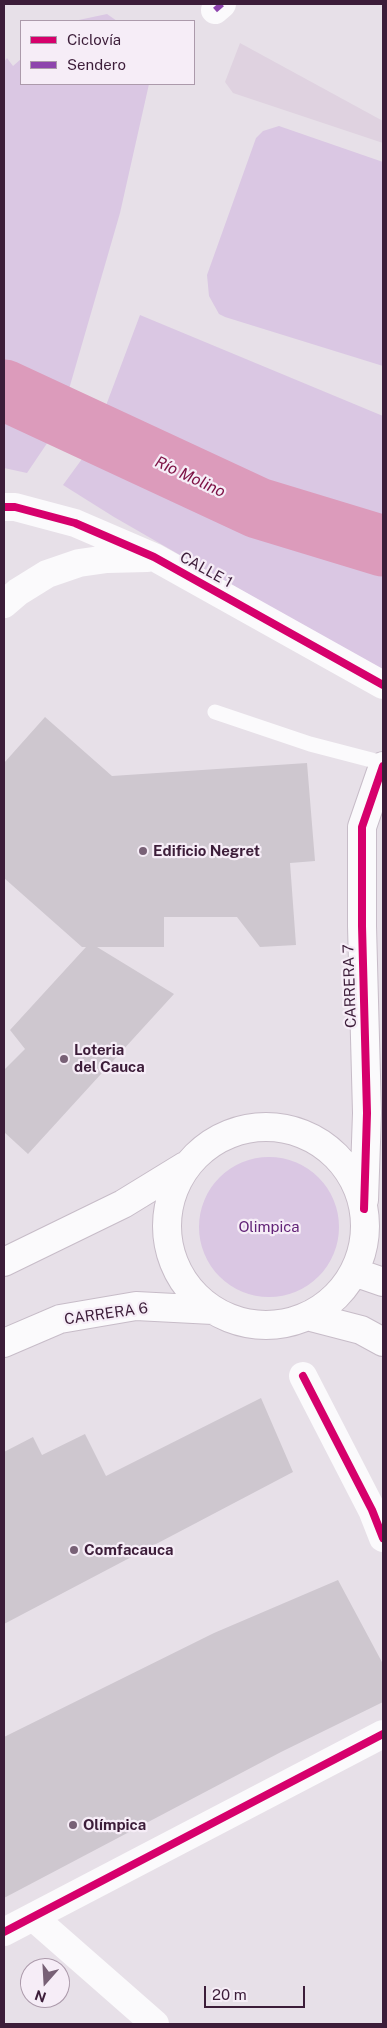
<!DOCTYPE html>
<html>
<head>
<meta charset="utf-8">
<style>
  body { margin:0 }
  #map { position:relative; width:387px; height:2028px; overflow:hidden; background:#e7e0e8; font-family:"Public Sans",sans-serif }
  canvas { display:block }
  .frame { position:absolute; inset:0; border:5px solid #3c1d39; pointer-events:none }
  .legend { position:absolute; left:20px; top:20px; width:175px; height:65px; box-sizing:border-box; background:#f6edf7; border:1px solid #ac9aab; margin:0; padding:6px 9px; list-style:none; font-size:15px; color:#3c1d39 }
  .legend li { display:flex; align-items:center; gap:10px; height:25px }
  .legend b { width:25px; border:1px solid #ac9aab }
  .north { position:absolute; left:20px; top:1958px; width:50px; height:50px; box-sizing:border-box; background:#f6edf7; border:1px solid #ac9aab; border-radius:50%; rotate:199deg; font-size:14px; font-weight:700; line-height:20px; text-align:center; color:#3c1d39 }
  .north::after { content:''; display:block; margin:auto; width:18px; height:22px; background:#786176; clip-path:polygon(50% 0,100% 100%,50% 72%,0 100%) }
  .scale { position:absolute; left:204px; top:1986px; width:101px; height:22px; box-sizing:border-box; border:2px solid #3c1d39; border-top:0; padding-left:6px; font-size:15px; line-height:18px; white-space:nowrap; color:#3c1d39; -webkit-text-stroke:4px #f6edf7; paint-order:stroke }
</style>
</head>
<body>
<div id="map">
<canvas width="387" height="2028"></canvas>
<div class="frame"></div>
<ul class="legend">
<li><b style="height:6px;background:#d6006c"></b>Ciclovía</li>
<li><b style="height:6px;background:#8e44ad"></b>Sendero</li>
</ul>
<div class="north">N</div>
<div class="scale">20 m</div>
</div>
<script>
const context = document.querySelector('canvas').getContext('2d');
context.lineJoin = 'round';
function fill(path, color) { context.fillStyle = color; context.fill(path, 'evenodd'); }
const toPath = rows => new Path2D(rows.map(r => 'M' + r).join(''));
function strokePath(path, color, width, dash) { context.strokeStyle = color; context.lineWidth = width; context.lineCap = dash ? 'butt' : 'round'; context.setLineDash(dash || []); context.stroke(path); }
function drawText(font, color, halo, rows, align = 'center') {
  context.font = font + ' "Public Sans",sans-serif'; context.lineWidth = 4.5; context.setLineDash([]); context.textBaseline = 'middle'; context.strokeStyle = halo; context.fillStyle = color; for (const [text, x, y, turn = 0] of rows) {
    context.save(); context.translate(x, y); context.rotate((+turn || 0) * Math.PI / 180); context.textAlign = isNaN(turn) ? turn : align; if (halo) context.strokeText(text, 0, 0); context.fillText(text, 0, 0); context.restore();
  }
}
const built = toPath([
  [240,43,383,121,383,143,233,93,225,82]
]);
const green = toPath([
  [107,14,117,21,74,21],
  [7,58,13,66,21,59,21,84,149,84,120,213,58,427,27,473,4,468,4,62],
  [279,126,383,162,383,366,225,317,219,314,209,296,207,275,256,138,263,131],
  [140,315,383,416,383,672,114,517,63,485,90,448],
  '199 1227a70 70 0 1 1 140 0a70 70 0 1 1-140 0Z'
]);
const river = toPath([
  [4,390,258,508,383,546]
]);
const building = toPath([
  [45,717,112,776,307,763,315,861,290,863,296,945,260,947,237,917,164,917,164,947,97,947,174,994,28,1154,4,1132,4,1070,25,1049,10,1030,86,947,82,947,4,878,4,763],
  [261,1398,293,1472,4,1624,4,1452,33,1437,42,1455,85,1434,106,1476],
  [338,1580,383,1664,383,1702,281,1752,4,1898,4,1737,214,1633]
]);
const lane = toPath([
  [215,712,310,744,383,763]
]);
const street = toPath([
  [215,10,222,4],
  [4,507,15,507,75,523,154,557,383,685],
  [4,604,18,592,47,574,79,563,107,559,147,558],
  [303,1376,372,1510,383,1538],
  [33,1917,155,2024],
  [4,1932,383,1734]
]);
const secondary = toPath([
  '167 1226a99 99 0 1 1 198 0a99 99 0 1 1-198 0Z',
  [364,1200,367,1113,362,926,362,827,383,766],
  [4,1262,123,1204,185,1166],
  [354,1272,383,1282],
  [307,1316,361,1330,383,1342],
  [4,1343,60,1319,136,1306,213,1310]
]);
const quiet = toPath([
  [215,10,222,4]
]);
const cycleway = toPath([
  [4,507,15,507,75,523,154,557,383,685],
  [364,1209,367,1113,362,926,362,827,383,766],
  [303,1376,372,1510,383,1538],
  [4,1932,383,1734]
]);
const markers = [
  [143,851,5,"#786176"],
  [64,1059,5,"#786176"],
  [74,1550,5,"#786176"],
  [73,1825,5,"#786176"]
];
const streetNames = [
  ["CALLE 1",206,570,29],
  ["CARRERA 7",350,986,-92],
  ["CARRERA 6",106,1314,-8]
];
const poiNames = [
  ["Edificio Negret",153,851],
  ["Loteria",74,1050],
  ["del Cauca",74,1067],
  ["Comfacauca",84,1550],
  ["Olímpica",83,1825]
];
const parkNames = [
  ["Olimpica",269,1227]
];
const waterNames = [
  ["Río Molino",190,477,25]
];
fill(built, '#dfd2e0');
fill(green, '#dac7e3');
strokePath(river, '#dc9bbb', 61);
fill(building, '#cec7cf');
strokePath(secondary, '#c7bcc8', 30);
strokePath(lane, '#fbfafc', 15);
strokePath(street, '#fbfafc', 28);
strokePath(secondary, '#fbfafc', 28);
strokePath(quiet, '#8e44ad', 6, [12, 6]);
strokePath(cycleway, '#d6006c', 8);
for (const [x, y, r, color] of markers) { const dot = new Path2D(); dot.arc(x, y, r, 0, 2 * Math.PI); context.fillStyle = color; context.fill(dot); strokePath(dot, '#f6edf7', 2); }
drawText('15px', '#3c1d39', '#f6edf7', streetNames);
drawText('bold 15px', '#3c1d39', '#f6edf7', poiNames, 'left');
drawText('15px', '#622377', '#f6edf7', parkNames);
drawText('italic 16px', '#7d1144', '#f6edf7', waterNames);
</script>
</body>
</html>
